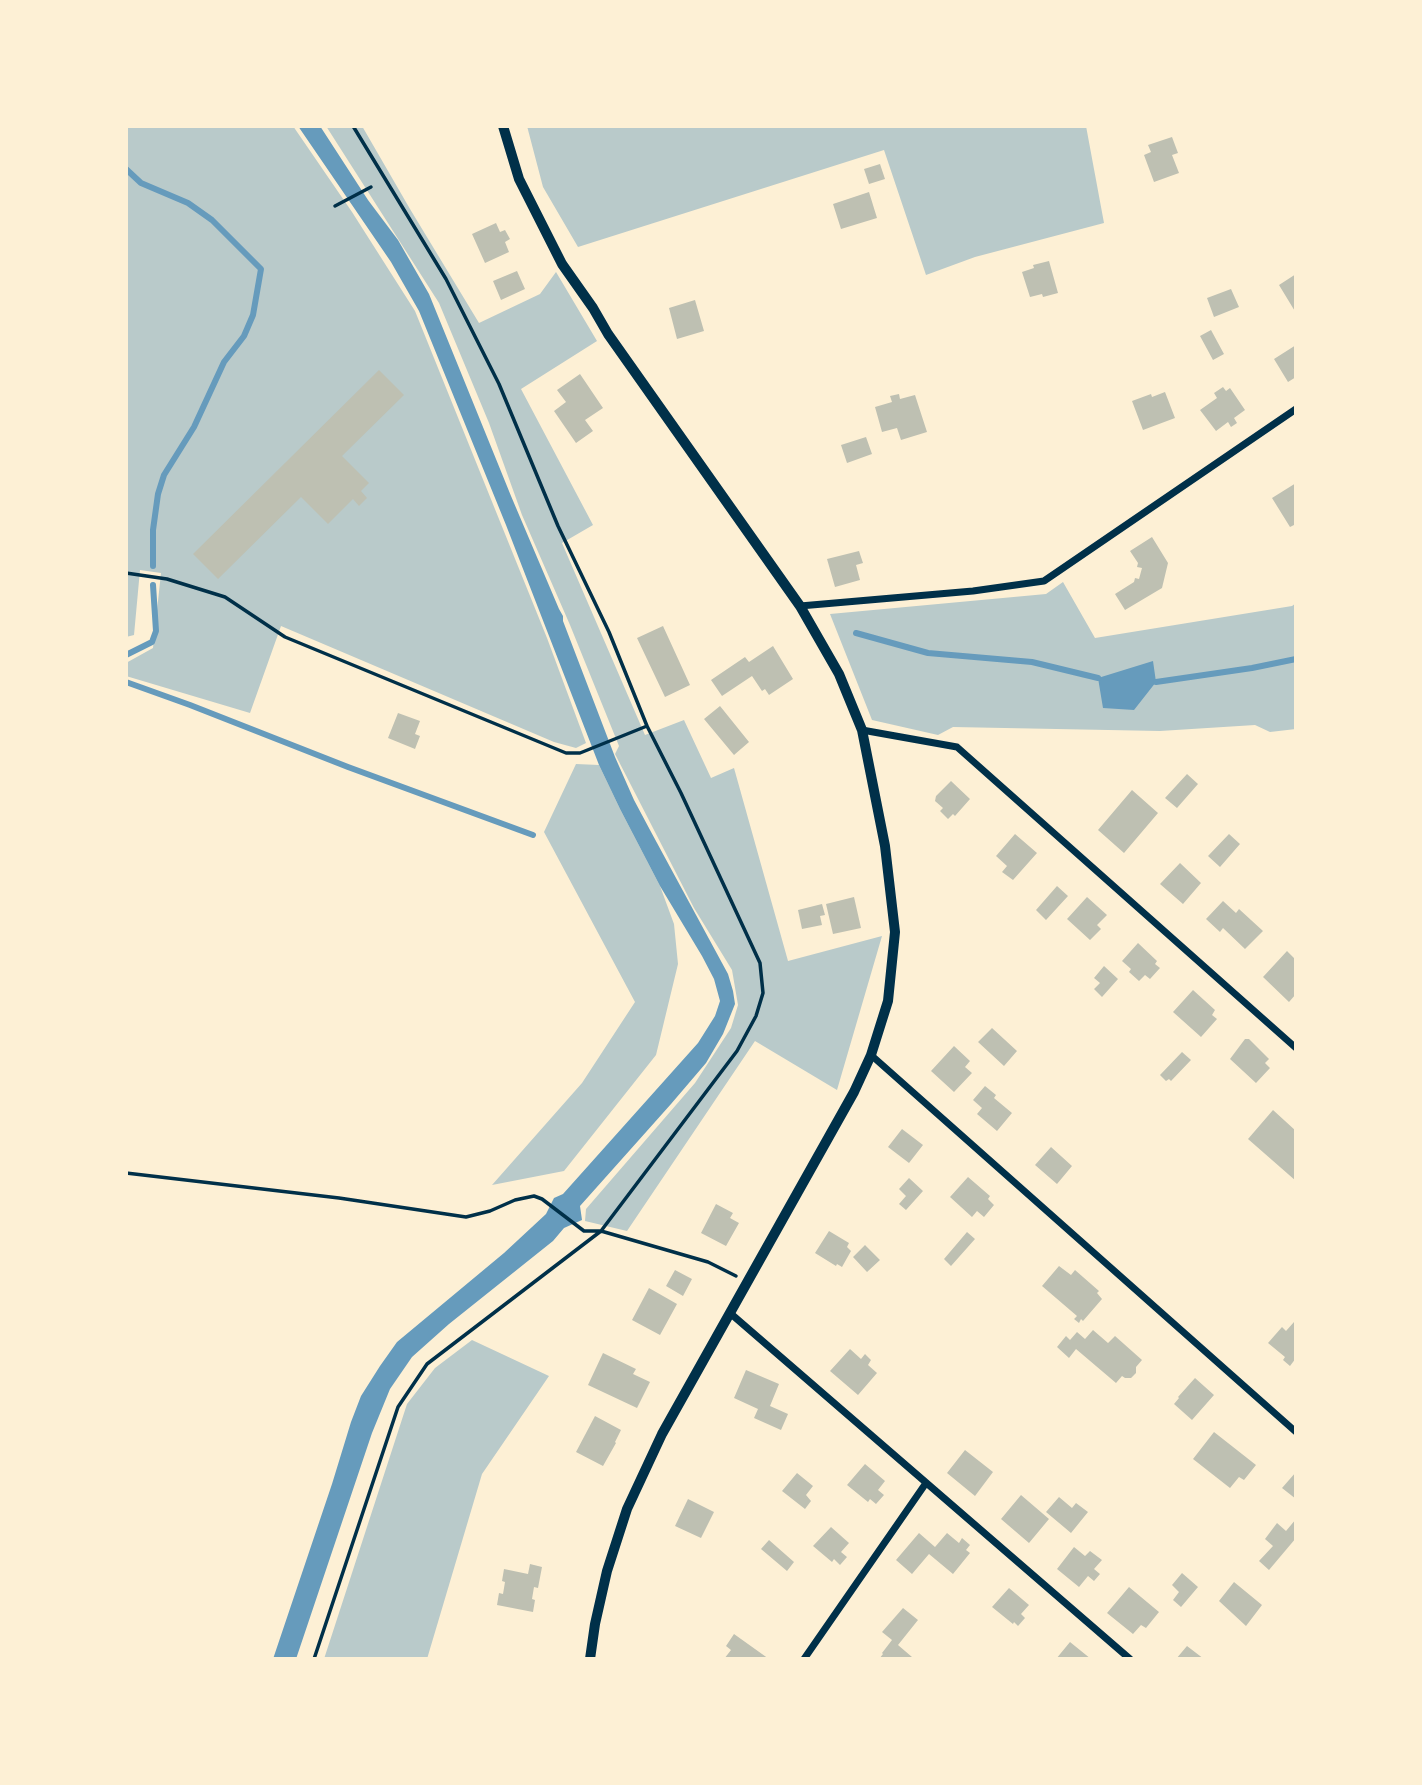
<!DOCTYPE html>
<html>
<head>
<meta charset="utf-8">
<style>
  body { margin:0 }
  #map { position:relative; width:1422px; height:1785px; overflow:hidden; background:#fdf0d5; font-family:Rubik,sans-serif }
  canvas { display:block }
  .frame { position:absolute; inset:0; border:128px solid #fdf0d5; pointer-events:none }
</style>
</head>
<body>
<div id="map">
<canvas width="1422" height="1785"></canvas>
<div class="frame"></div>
</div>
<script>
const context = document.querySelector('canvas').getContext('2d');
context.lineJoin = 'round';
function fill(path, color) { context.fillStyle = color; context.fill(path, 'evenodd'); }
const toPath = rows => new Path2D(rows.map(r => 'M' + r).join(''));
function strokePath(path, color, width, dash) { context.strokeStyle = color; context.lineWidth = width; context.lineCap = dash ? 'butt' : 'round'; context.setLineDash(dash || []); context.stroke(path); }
const green = toPath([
  [126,126,293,126,352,212,415,311,547,638,586,743,576,748,554,742,281,626,250,713,126,676,126,663,153,648,161,573,140,570,134,635,126,637],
  [326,126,362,126,410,209,479,323,540,294,556,272,597,341,521,389,593,525,562,543,645,735,684,720,711,778,734,768,788,961,882,936,837,1090,755,1041,627,1231,585,1221,586,1209,695,1083,731,1028,738,1005,732,970,694,908,615,754,619,746,570,625,522,515,489,423,439,303],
  [527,126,1086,126,1104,223,975,257,926,275,884,150,578,247,543,187],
  [1063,582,1095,638,1292,606,1296,603,1296,729,1270,732,1255,725,1160,731,953,727,938,735,872,720,830,614,1046,594],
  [576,764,599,765,620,809,660,886,674,924,678,964,656,1055,564,1171,492,1185,582,1083,635,1002,544,832],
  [472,1340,549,1376,482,1474,427,1659,324,1659,407,1404,435,1368]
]);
const water = toPath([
  [298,126,320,126,368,200,398,240,429,294,511,496,559,609,563,616,563,621,615,757,634,800,650,830,728,974,733,991,735,1004,723,1034,706,1063,671,1104,580,1206,582,1220,564,1228,553,1241,449,1324,412,1357,390,1389,372,1433,296,1659,273,1659,332,1484,351,1422,361,1396,380,1366,397,1342,504,1253,546,1214,554,1198,563,1194,698,1043,715,1016,720,1001,714,979,702,956,660,886,620,809,599,765,506,525,419,311,391,262],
  [1153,661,1156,682,1134,710,1103,708,1098,678]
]);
const stream = toPath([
  [126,169,141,183,188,203,212,220,261,269,253,315,244,336,224,362,194,427,164,475,158,494,153,530,153,566],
  [856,633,928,653,1032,662,1098,678],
  [126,655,152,642,156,631,153,585],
  [126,682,190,705,348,767,533,835],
  [1156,682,1252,668,1296,659]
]);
const building = toPath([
  [1172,137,1178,153,1172,155,1179,173,1154,182,1144,155,1151,152,1148,145],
  [880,164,885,179,869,184,864,169],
  [869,192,877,218,841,229,833,204],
  [496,223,500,232,505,230,510,239,505,242,509,252,485,263,472,234],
  [1049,261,1058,293,1043,297,1042,294,1030,297,1022,272,1034,268,1033,265],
  [517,271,525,289,501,300,493,281],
  [1296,274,1296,313,1279,285],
  [1231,289,1239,307,1214,317,1207,298],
  [695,300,704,331,677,339,669,308],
  [1211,330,1224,354,1213,360,1200,336],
  [1296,345,1296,377,1288,382,1274,359],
  [379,370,404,395,342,456,369,483,361,491,367,498,359,506,353,499,328,524,301,497,218,579,193,554],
  [580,374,603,408,585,420,593,431,576,443,554,411,566,402,557,390],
  [1223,387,1226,391,1230,388,1245,410,1234,418,1237,423,1231,427,1228,422,1216,431,1200,410,1217,398,1214,393],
  [1165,392,1175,418,1143,430,1132,401,1151,394,1152,397],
  [899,394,900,399,915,395,927,432,901,440,897,428,882,432,875,407,892,402,890,396],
  [866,437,872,454,847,463,841,445],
  [1296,483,1296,524,1290,527,1272,498],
  [1152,537,1168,563,1162,588,1125,610,1115,594,1134,582,1135,578,1139,579,1142,568,1137,567,1138,563,1130,551],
  [859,551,863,563,856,565,860,580,835,587,827,559],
  [663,626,690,685,665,697,637,638],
  [773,646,793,679,769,695,765,689,762,691,752,676,722,696,711,680,745,657,749,662],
  [720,706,749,742,734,755,704,719],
  [398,713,420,721,415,734,420,736,415,749,388,738],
  [1187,774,1198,784,1177,808,1165,798],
  [951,781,970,799,955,816,953,814,948,819,940,811,943,808,935,801,936,796],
  [1132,790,1158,813,1124,853,1098,830],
  [1015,834,1037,853,1013,880,1002,872,1007,866,996,856],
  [1229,834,1240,844,1220,867,1208,856],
  [1180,863,1201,883,1183,904,1160,884],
  [1057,886,1068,896,1046,920,1036,910],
  [854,897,861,928,833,934,826,904],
  [1087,897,1107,915,1097,925,1101,929,1090,940,1067,919],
  [1223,901,1236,913,1239,909,1263,931,1245,949,1223,928,1220,932,1206,919],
  [822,904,825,915,820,916,822,925,802,929,798,910],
  [1138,943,1157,961,1155,964,1160,968,1150,979,1145,975,1139,981,1129,972,1131,969,1122,961],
  [1287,951,1296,960,1296,994,1289,1002,1263,977],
  [1104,966,1118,979,1102,997,1094,989,1100,983,1094,978],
  [1193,990,1215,1010,1212,1015,1217,1019,1201,1037,1173,1012],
  [992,1028,1017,1051,1004,1066,978,1042],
  [1245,1039,1249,1039,1269,1059,1265,1063,1270,1068,1256,1083,1230,1059],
  [954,1046,970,1061,965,1067,972,1073,954,1092,931,1071],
  [1182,1052,1191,1060,1171,1081,1169,1079,1166,1081,1160,1075],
  [985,1086,996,1095,994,1098,1012,1113,997,1131,977,1114,982,1108,973,1100],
  [1273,1110,1296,1131,1296,1181,1248,1139],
  [902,1129,923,1145,909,1163,888,1147],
  [1051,1147,1072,1166,1057,1184,1035,1165],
  [968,1177,990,1196,988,1199,994,1205,984,1217,977,1211,972,1217,950,1197],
  [909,1178,923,1191,906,1210,899,1204,906,1196,899,1189],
  [716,1204,733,1213,730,1218,739,1223,726,1246,701,1233],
  [829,1231,849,1243,847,1247,851,1251,842,1267,837,1264,836,1266,815,1253],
  [967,1232,975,1239,951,1266,944,1259],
  [865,1245,880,1260,867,1272,853,1257],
  [1059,1266,1071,1275,1075,1270,1099,1291,1097,1293,1102,1299,1083,1321,1081,1319,1079,1323,1074,1319,1077,1316,1042,1286],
  [675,1270,692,1279,683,1296,666,1286],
  [649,1288,677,1304,660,1335,632,1320],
  [1294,1322,1296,1323,1296,1358,1290,1366,1283,1360,1285,1357,1268,1343,1282,1327,1286,1331],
  [1093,1330,1108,1343,1115,1336,1142,1360,1136,1367,1136,1373,1131,1378,1125,1378,1122,1376,1116,1383,1076,1349,1069,1358,1057,1347,1066,1336,1070,1340,1077,1332,1085,1339],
  [850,1349,861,1359,865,1354,871,1360,868,1365,877,1373,858,1395,830,1371],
  [603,1353,636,1369,633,1374,650,1382,637,1408,588,1385],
  [746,1370,779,1384,770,1406,788,1414,781,1430,754,1418,758,1409,734,1398],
  [1195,1378,1214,1395,1192,1420,1174,1404,1179,1398,1178,1397],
  [595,1416,621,1430,615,1442,616,1443,603,1466,576,1452],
  [1214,1432,1256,1465,1244,1480,1239,1477,1230,1488,1193,1459],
  [965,1450,993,1472,975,1496,947,1473],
  [865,1464,885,1481,878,1490,884,1495,876,1504,870,1499,868,1502,847,1485],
  [1296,1472,1296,1499,1282,1488],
  [797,1473,813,1486,806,1495,811,1501,805,1509,782,1491],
  [1021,1495,1049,1519,1029,1543,1001,1519],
  [1059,1497,1072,1508,1076,1503,1088,1512,1071,1533,1046,1512],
  [688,1499,714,1512,701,1538,675,1526],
  [1296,1519,1296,1538,1269,1570,1259,1561,1273,1546,1265,1539,1277,1523,1286,1531],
  [831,1527,849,1543,841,1552,847,1557,840,1565,834,1559,832,1562,813,1546],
  [919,1533,935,1547,947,1533,959,1543,962,1538,970,1545,966,1550,970,1553,953,1574,929,1554,912,1574,896,1560],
  [769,1540,794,1562,787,1571,761,1549],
  [1074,1547,1085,1556,1090,1551,1102,1560,1094,1569,1100,1574,1094,1581,1088,1576,1079,1587,1057,1569],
  [530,1564,542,1567,538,1588,534,1587,532,1599,535,1600,533,1612,497,1605,499,1593,503,1594,505,1582,502,1581,504,1569,528,1574],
  [1182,1573,1198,1587,1181,1607,1173,1600,1179,1592,1172,1585],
  [1234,1582,1262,1605,1246,1626,1219,1601],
  [1129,1587,1159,1612,1146,1628,1141,1625,1133,1634,1107,1613],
  [1009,1588,1029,1605,1021,1614,1025,1618,1018,1626,1014,1622,1013,1624,992,1607],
  [903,1608,918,1620,898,1645,912,1657,910,1659,879,1659,883,1654,882,1653,892,1640,882,1632],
  [734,1634,769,1659,724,1659,731,1650,726,1646],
  [1070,1642,1091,1659,1056,1659],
  [1187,1646,1204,1659,1176,1659]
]);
const path = toPath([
  [335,206,371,187],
  [126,573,167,579,225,597,285,637,566,753,580,753,647,726],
  [126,1173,339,1198,466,1217,490,1211,515,1200,534,1196,542,1199,584,1231,601,1231,708,1262,736,1276],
  [314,1659,398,1407,427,1364,601,1231,737,1051,756,1016,763,993,760,963,681,793,647,726,609,632,558,526,499,384,446,279,353,126]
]);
const minor = toPath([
  [800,606,973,591,1044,581,1296,409],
  [862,730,957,747,1296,1048],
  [871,1055,1296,1432],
  [730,1313,1130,1659],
  [804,1659,926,1483]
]);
const tertiary = toPath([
  [503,126,519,179,562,264,593,308,608,334,800,606,839,674,862,730,885,846,895,932,888,1001,871,1055,854,1092,662,1434,627,1509,607,1571,595,1624,590,1659]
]);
fill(green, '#b9caca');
fill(water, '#669bbc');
strokePath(stream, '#669bbc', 6);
fill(building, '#bec0b2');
strokePath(path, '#003049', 3.5);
strokePath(minor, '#003049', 7);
strokePath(tertiary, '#003049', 10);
</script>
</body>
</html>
